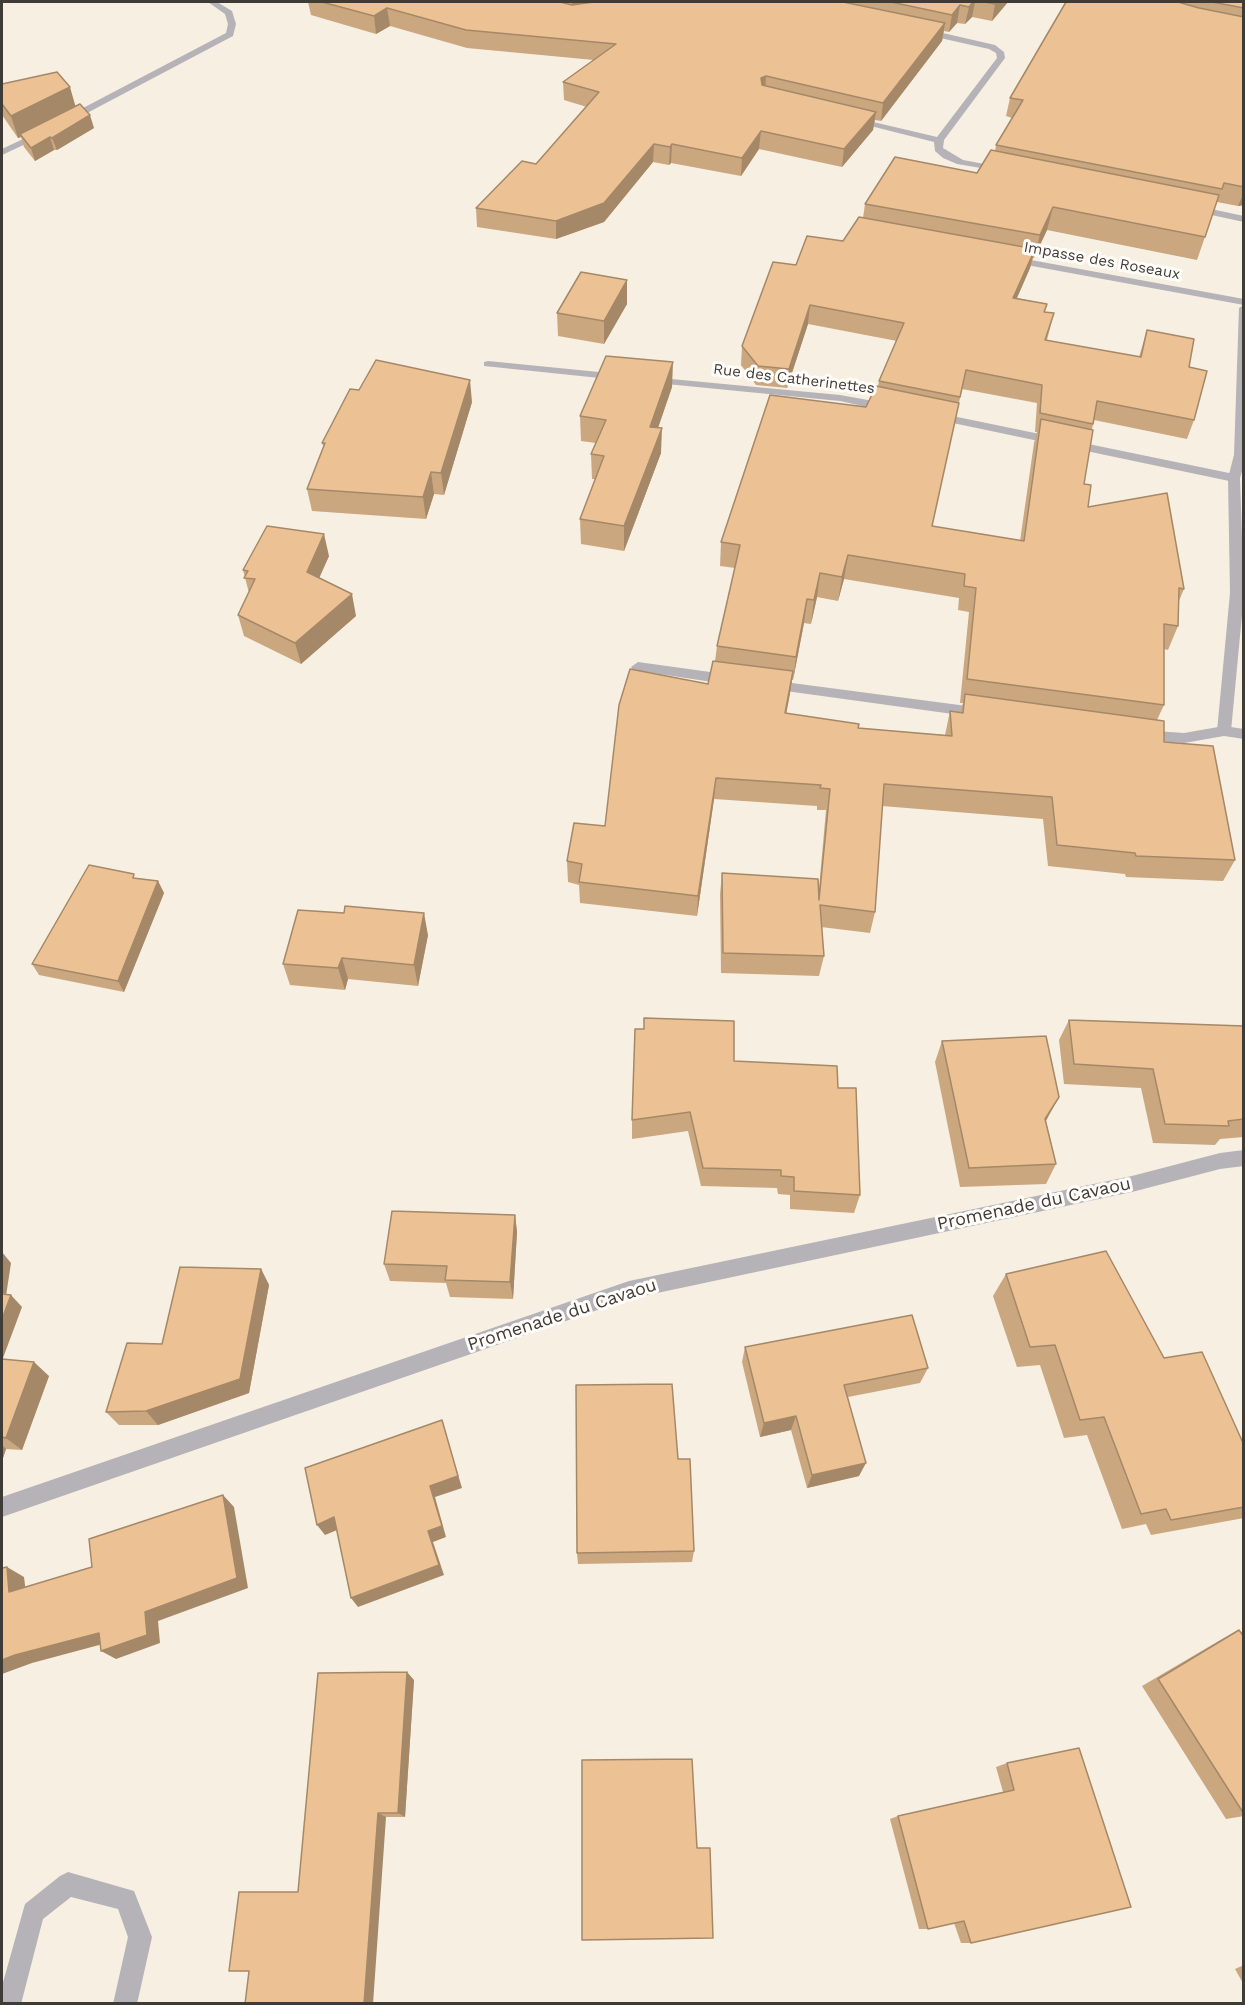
<!DOCTYPE html>
<html>
<head>
<meta charset="utf-8">
<style>
  body { margin:0 }
  #map { position:relative; width:1245px; height:2005px; overflow:hidden; background:#f7efe1; font-family:"Work Sans",sans-serif }
  canvas { display:block }
  .frame { position:absolute; inset:0; border:3px solid #3f3c37; pointer-events:none }
</style>
</head>
<body>
<div id="map">
<canvas width="1245" height="2005"></canvas>
<div class="frame"></div>
</div>
<script>
const context = document.querySelector('canvas').getContext('2d');
context.lineJoin = 'round';
const toPath = rows => new Path2D(rows.map(r => 'M' + r).join(''));
function fill(path, color) { context.fillStyle = color; context.fill(path, 'evenodd'); }
function strokePath(path, color, width, dash) { context.strokeStyle = color; context.lineWidth = width; context.lineCap = dash ? 'butt' : 'round'; context.setLineDash(dash || []); context.stroke(path); }
function drawText(font, color, halo, rows, align = 'center') {
  context.font = font + ' "Work Sans",sans-serif'; context.lineWidth = 6; context.setLineDash([]); context.textBaseline = 'middle'; context.strokeStyle = halo; context.fillStyle = color; for (const [text, x, y, turn = 0] of rows) {
    context.save(); context.translate(x, y); context.rotate((+turn || 0) * Math.PI / 180); context.textAlign = isNaN(turn) ? turn : align; if (halo) context.strokeText(text, 0, 0); context.fillText(text, 0, 0); context.restore();
  }
}
const service = toPath([
  [208,2,217,2,232,11,236,24,233,36,70,122,64,122,64,118,226,33,228,24,225,14,208,2],
  [921,28,995,45,1004,52,1005,58,944,140,943,148,963,160,1005,168,1005,172,957,164,943,158,935,151,934,142,847,120,852,117,937,137,997,58,996,53,989,49,918,33,917,31,921,28],
  [44,129,47,130,47,134,2,155,2,149,44,129],
  [1192,205,1244,216,1244,222,1188,210,1187,208,1192,205],
  [1009,256,1244,299,1244,305,1005,261,1005,257,1009,256],
  [488,361,619,374,625,377,619,380,484,366,484,362,488,361],
  [650,377,840,395,890,404,896,408,890,412,840,401,646,382,644,380,650,377],
  [933,412,1234,474,1240,478,1234,482,929,418,927,416,933,412],
  [638,662,732,675,739,680,732,685,633,670,631,667,638,662],
  [769,680,982,708,989,713,982,718,764,688,762,685,764,682,769,680],
  [1224,726,1244,729,1244,739,1224,736,1184,743,1141,740,1134,735,1141,730,1184,733,1224,726],
  [68,1872,134,1891,152,1937,137,2004,113,2004,128,1937,118,1909,71,1897,43,1919,21,2004,2,2004,2,1986,25,1904,60,1876,68,1872]
]);
const minor = toPath([
  [1244,305,1244,465,1240,478,1244,594,1231,731,1224,736,1217,731,1230,593,1228,478,1234,455,1239,308,1244,305],
  [1244,1150,1244,1166,1220,1169,1132,1192,629,1299,2,1517,2,1497,629,1281,1132,1176,1220,1153,1244,1150]
]);
const wall = toPath([
  [308,2,1008,2,992,21,972,17,965,24,957,23,949,32,944,31,942,41,881,121,875,120,873,130,842,167,759,149,741,176,671,163,669,165,653,162,604,222,556,239,477,227,476,208,536,164,587,107,564,100,563,82,594,60,467,48,390,26,376,34,311,15],
  [1066,2,1244,2,1244,205,1238,206,1217,202,1197,260,1047,230,1034,258,1033,258,1030,268,1017,298,1047,304,1045,312,1054,313,1047,340,1139,357,1147,330,1189,367,1194,420,1187,439,1094,420,1092,429,1084,484,1088,507,1184,589,1178,603,1178,626,1168,650,1164,649,1164,705,1157,720,1164,742,1235,860,1223,881,1126,877,1125,874,1048,866,1043,819,882,806,875,912,870,933,821,927,824,956,819,976,721,973,720,894,722,873,819,888,826,810,817,810,817,806,714,799,697,916,580,903,579,885,568,882,567,861,605,826,708,684,715,661,717,646,735,568,720,566,721,542,866,407,878,386,879,381,897,341,808,324,787,388,756,385,741,365,742,346,796,265,843,241,863,218,865,204,977,173,995,151,996,145,1012,118,1006,116,1010,98],
  [962,389,1037,403,1035,432,1037,432,1034,443,1020,541,932,526],
  [844,579,959,598,958,610,969,612,960,703,963,703,960,712,950,711,945,735,858,728,786,714,792,680,793,680,804,623,811,624,817,597,838,601],
  [2,84,76,106,94,128,57,150,54,150,35,161,24,147,21,137,18,138,2,115],
  [627,280,627,304,604,344,558,336,557,313],
  [672,387,658,428,661,453,624,551,581,544,580,519,596,479,592,479,591,454,596,443,581,441,580,416],
  [472,402,444,495,434,494,426,519,312,511,307,489,324,448,322,443],
  [329,556,319,578,356,616,301,664,244,636,238,615,249,593,243,570],
  [136,878,158,881,164,893,124,992,39,975,32,964],
  [428,935,418,986,348,979,345,990,290,985,283,964],
  [1069,1020,1244,1026,1244,1137,1220,1139,1215,1145,1153,1143,1141,1088,1064,1084,1059,1040],
  [644,1029,734,1061,838,1088,860,1195,854,1213,790,1209,790,1195,778,1194,777,1188,701,1186,688,1131,632,1139,632,1120],
  [942,1041,1048,1117,1046,1121,1056,1164,1046,1184,960,1187,935,1062],
  [515,1215,517,1232,513,1299,450,1297,446,1283,390,1281,384,1264],
  [261,1269,269,1285,249,1393,158,1425,119,1425,106,1412,162,1344],
  [1006,1274,1164,1358,1244,1445,1244,1518,1151,1535,1146,1524,1122,1529,1087,1435,1064,1438,1040,1365,1017,1367,993,1296],
  [745,1347,928,1368,920,1383,848,1397,859,1476,807,1488,791,1430,760,1437,742,1362],
  [2,1359,49,1376,22,1450,6,1449,2,1461],
  [678,1459,694,1551,692,1562,578,1564,577,1553],
  [1239,1630,1244,1637,1244,1816,1226,1819,1142,1686,1222,1639],
  [414,1680,405,1817,386,1817,298,1892],
  [1079,1748,971,1943,961,1943,954,1923,928,1929,919,1929,890,1819,898,1816,1003,1792,996,1767,1007,1763],
  [1244,1965,1244,1985,1235,1969]
]);
const shadedWall = toPath([
  [572,2,611,2,572,12],
  [973,2,975,2,972,17,965,24,969,7],
  [997,2,1008,2,992,21,995,4],
  [960,5,957,23,949,32,952,15],
  [387,8,390,26,376,34,374,16],
  [945,23,942,41,881,121,883,103],
  [766,76,765,94,759,96,761,78],
  [70,87,76,108,20,134,21,137,18,138,11,116],
  [876,112,873,130,842,167,844,149],
  [90,115,94,128,57,150,52,138],
  [761,131,759,149,741,176,742,158],
  [50,137,54,150,35,161,31,148],
  [654,144,653,162,604,222,556,239,556,221],
  [672,144,671,163,669,165,670,147],
  [1244,192,1244,205,1238,206],
  [1053,207,1047,230,1034,258,1040,235],
  [1035,249,1030,268,1009,316,1013,298],
  [627,280,627,304,604,344,604,321],
  [810,305,808,324,787,388,789,369],
  [673,362,672,387,650,451,650,427],
  [470,380,472,402,444,495,441,473],
  [662,428,661,453,624,551,624,526],
  [431,472,434,494,426,519,423,497],
  [324,534,329,556,312,594,307,572],
  [848,555,844,579,838,601,842,577],
  [820,573,817,597,811,624,814,600],
  [352,594,356,616,301,664,295,643],
  [807,599,804,623,793,680,796,657],
  [793,671,790,694,782,735,785,713],
  [716,778,714,799,697,916,698,896],
  [158,881,164,893,124,992,118,981],
  [424,913,428,935,418,986,414,965],
  [342,958,348,979,345,990,338,968],
  [1059,1097,1048,1117,1035,1138,1045,1119],
  [515,1215,517,1232,513,1299,510,1282],
  [2,1252,11,1263,6,1296,2,1292],
  [261,1269,269,1285,249,1393,158,1425,146,1411],
  [11,1295,22,1307,3,1358,2,1357,2,1319],
  [34,1362,49,1376,22,1450,6,1438],
  [796,1416,791,1430,760,1437,764,1423],
  [442,1420,462,1488,435,1497,446,1537,433,1542,444,1575,358,1607,351,1598,428,1531,430,1486],
  [2,1445,6,1449,2,1461],
  [866,1463,859,1476,807,1488,812,1475],
  [223,1495,234,1507,248,1588,158,1621,160,1643,116,1659,101,1651,145,1612],
  [334,1517,342,1528,325,1535,317,1525],
  [7,1567,24,1577,27,1601,9,1592],
  [99,1633,114,1641,32,1663,2,1674,2,1660,15,1655],
  [407,1672,414,1680,405,1817,398,1813],
  [378,1813,386,1817,373,2004,364,2004]
]);
const building = toPath([
  [322,2,560,2,572,5,594,2,843,2,945,23,883,103,766,76,761,78,762,85,876,112,844,149,761,131,742,158,672,144,670,147,654,144,604,203,556,221,476,208,522,161,536,164,599,92,563,82,616,44,466,30,387,8,374,16,322,2],
  [891,2,973,2,969,7,960,5,952,15,891,2],
  [985,2,997,2,995,4,985,2],
  [1066,2,1178,2,1199,8,1244,17,1244,187,1224,183,1222,189,996,145,1023,100,1010,98,1066,2],
  [1212,2,1244,2,1244,8,1212,2],
  [57,72,70,87,11,116,2,104,2,84,57,72],
  [80,104,90,115,52,138,50,137,31,148,20,134,80,104],
  [991,150,1219,195,1205,237,1053,207,1040,235,865,204,895,157,977,173,991,150],
  [859,217,1035,249,1013,298,1047,304,1044,312,1054,313,1045,340,1141,357,1147,330,1194,339,1189,367,1207,371,1194,420,1097,401,1093,424,1040,413,1042,385,966,370,960,397,879,381,904,323,810,305,789,369,758,366,742,346,773,262,796,265,807,236,843,241,859,217],
  [581,272,627,280,604,321,557,313,581,272],
  [606,356,673,362,650,427,662,428,624,526,580,519,604,456,591,454,606,420,580,416,606,356],
  [376,360,470,380,441,473,431,472,423,497,307,489,325,443,322,443,350,389,359,390,376,360],
  [876,386,959,403,932,526,1024,541,1041,419,1093,430,1084,484,1091,485,1088,507,1167,493,1184,589,1179,588,1178,626,1164,624,1164,705,967,679,976,588,964,586,965,574,848,555,842,577,820,573,814,600,807,599,796,657,717,646,740,545,721,542,770,395,866,407,876,386],
  [267,526,324,534,307,572,352,594,295,643,238,615,255,579,244,578,248,571,243,570,267,526],
  [713,661,793,671,785,713,859,724,858,728,952,736,950,711,963,713,965,694,1164,721,1164,742,1213,746,1235,860,1136,856,1135,853,1057,845,1052,797,884,784,875,912,820,905,824,956,723,953,722,873,818,879,819,900,830,789,820,788,821,785,716,778,698,896,579,882,582,864,567,861,574,823,605,826,619,705,630,669,708,684,713,661],
  [89,865,134,874,133,878,158,881,118,981,32,964,89,865],
  [345,906,424,913,414,965,342,958,338,968,283,964,298,910,344,913,345,906],
  [644,1018,734,1021,734,1061,837,1066,838,1088,856,1088,860,1195,794,1191,794,1177,781,1176,781,1170,703,1168,690,1112,632,1120,635,1029,644,1029,644,1018],
  [1069,1020,1244,1026,1244,1119,1228,1121,1229,1126,1165,1124,1153,1069,1074,1064,1069,1020],
  [1046,1036,1059,1097,1045,1119,1056,1164,969,1168,942,1041,1046,1036],
  [392,1211,515,1215,510,1282,445,1280,447,1266,384,1264,392,1211],
  [1106,1251,1164,1358,1202,1352,1244,1445,1244,1507,1171,1520,1166,1509,1141,1514,1104,1417,1080,1420,1055,1345,1030,1347,1006,1274,1106,1251],
  [180,1267,261,1269,240,1379,146,1411,106,1412,127,1343,162,1344,180,1267],
  [2,1294,11,1295,2,1319,2,1294],
  [912,1315,928,1368,844,1385,866,1463,812,1475,796,1416,764,1423,745,1347,912,1315],
  [2,1359,34,1362,6,1438,2,1437,2,1359],
  [672,1384,678,1459,690,1459,694,1551,577,1553,576,1385,672,1384],
  [442,1420,458,1476,430,1486,442,1526,428,1531,439,1565,351,1598,334,1517,317,1525,305,1468,442,1420],
  [223,1495,237,1578,145,1612,147,1635,101,1651,99,1633,15,1655,2,1660,2,1568,7,1567,9,1592,92,1567,89,1539,223,1495],
  [1239,1630,1244,1637,1244,1814,1158,1679,1239,1630],
  [407,1672,398,1813,378,1813,364,2004,245,2004,249,1971,229,1971,239,1892,298,1892,318,1673,407,1672],
  [1079,1748,1131,1907,971,1943,964,1921,928,1929,898,1816,1014,1790,1007,1763,1079,1748],
  [692,1759,697,1848,710,1848,713,1938,582,1940,582,1760,692,1759]
]);
const farStreetnames = [
  ["Impasse des Roseaux",1102,261,10],
  ["Rue des Catherinettes",794,379,7]
];
const streetNames = [
  ["Promenade du Cavaou",1034,1204,-12],
  ["Promenade du Cavaou",562,1315,-18]
];
fill(service, '#b5b2b8');
fill(minor, '#b5b2b8');
fill(wall, '#cba780');
fill(shadedWall, '#a58868');
fill(building, '#ecc295');
strokePath(building, '#a58868', 1.5);
drawText('15px', '#3f3c37', '#fffdfa', farStreetnames);
drawText('18px', '#3f3c37', '#fffdfa', streetNames);
</script>
</body>
</html>
